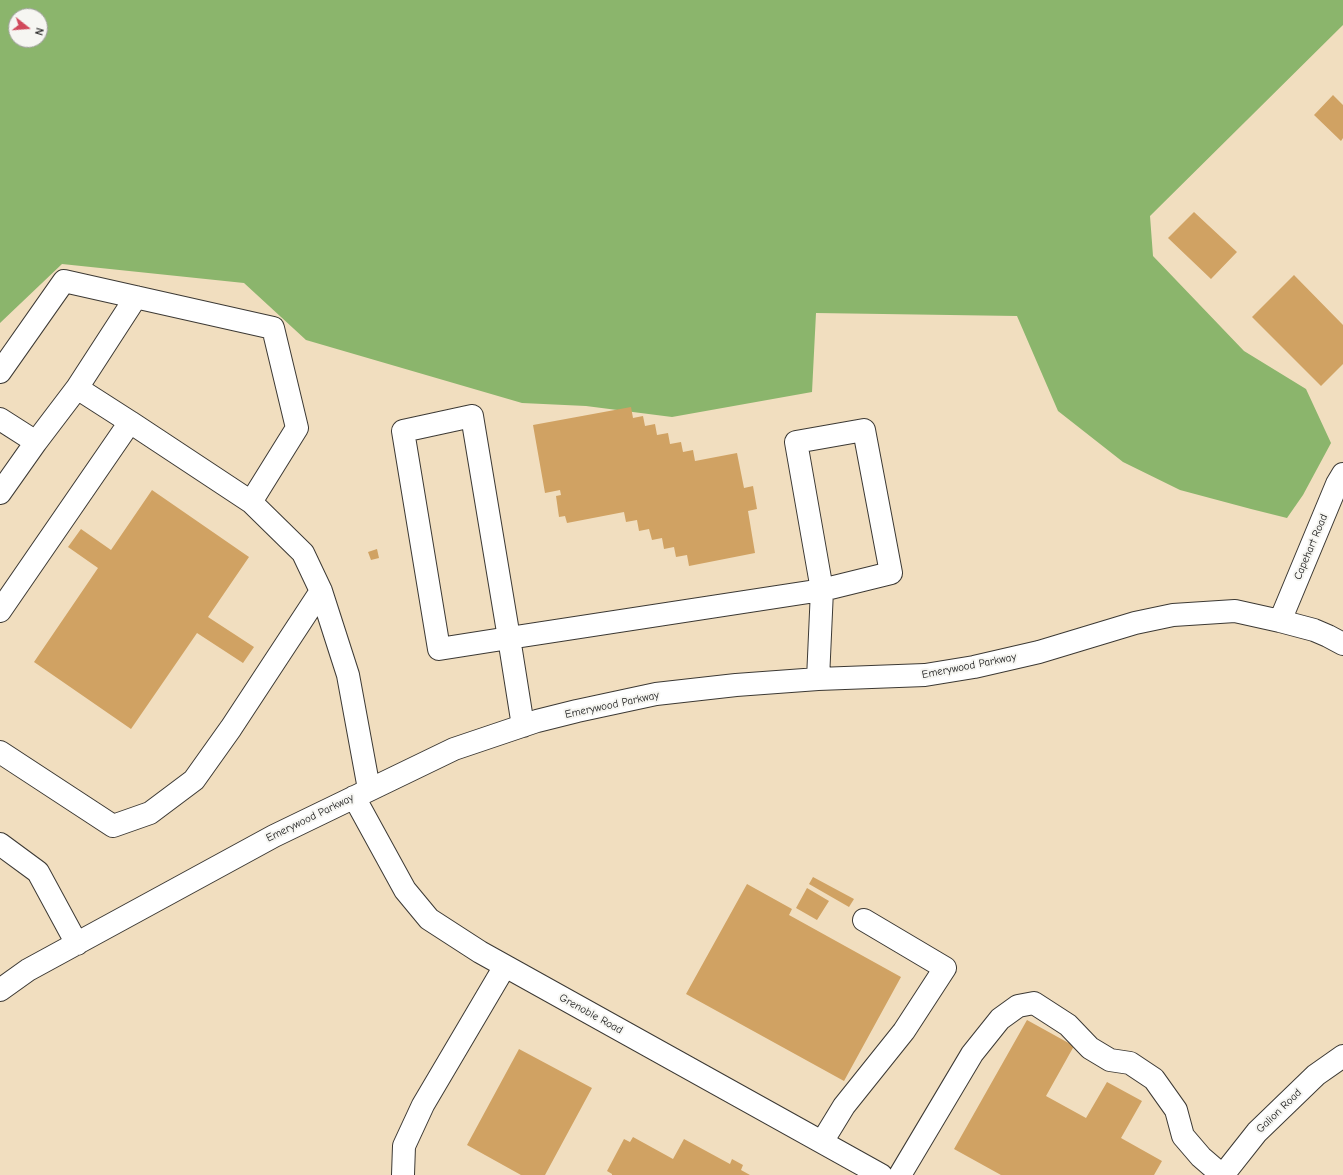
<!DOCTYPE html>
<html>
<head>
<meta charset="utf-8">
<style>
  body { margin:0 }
  #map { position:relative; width:1343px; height:1175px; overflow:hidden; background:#f1debf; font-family:"Comic Neue",sans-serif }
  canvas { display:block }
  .north { position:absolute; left:8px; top:8px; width:40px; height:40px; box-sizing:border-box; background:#f6f6f2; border:1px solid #9f9f9c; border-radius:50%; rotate:107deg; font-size:11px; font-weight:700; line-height:16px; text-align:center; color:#1c1c1c }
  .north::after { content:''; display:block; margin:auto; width:14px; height:18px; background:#d1495b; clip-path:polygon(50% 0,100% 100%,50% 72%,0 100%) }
</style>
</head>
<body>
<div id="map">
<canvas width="1343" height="1175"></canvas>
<div class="north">N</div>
</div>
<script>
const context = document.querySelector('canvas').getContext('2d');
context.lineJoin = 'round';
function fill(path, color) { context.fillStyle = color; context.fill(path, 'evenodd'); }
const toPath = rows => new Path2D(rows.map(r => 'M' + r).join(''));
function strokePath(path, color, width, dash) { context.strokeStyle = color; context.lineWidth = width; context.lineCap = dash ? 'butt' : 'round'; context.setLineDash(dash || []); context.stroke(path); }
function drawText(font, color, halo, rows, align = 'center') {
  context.font = font + ' "Comic Neue",sans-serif'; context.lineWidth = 4; context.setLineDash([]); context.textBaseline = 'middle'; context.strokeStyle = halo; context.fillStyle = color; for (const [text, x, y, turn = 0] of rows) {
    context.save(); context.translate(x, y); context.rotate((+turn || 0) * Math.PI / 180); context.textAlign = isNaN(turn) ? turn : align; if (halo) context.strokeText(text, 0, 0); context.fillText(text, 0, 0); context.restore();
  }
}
const forest = toPath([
  [0,0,1343,0,1343,25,1150,216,1153,256,1244,351,1306,389,1331,443,1303,495,1287,518,1251,509,1180,490,1123,462,1058,411,1017,316,816,313,812,392,672,417,586,406,522,403,306,340,244,283,62,264,0,323],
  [16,16,40,16,40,40,16,40]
]);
const building = toPath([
  [1333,95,1343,105,1343,138,1341,141,1314,115],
  [1194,212,1237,252,1211,279,1168,238],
  [1294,275,1343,325,1343,364,1321,386,1252,317],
  [631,407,633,418,643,416,645,426,655,424,657,435,668,433,670,444,681,442,683,452,693,450,695,461,737,453,744,488,753,486,757,509,748,511,755,553,689,566,687,555,676,557,674,547,664,549,662,538,652,540,649,529,639,531,637,520,626,522,624,512,567,523,565,516,559,517,556,496,561,495,560,490,545,493,533,425],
  [152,490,249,557,208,617,254,647,243,663,197,633,131,729,34,662,98,568,68,547,81,529,111,550],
  [377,549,379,558,371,560,368,552],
  [813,877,854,899,849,907,809,884],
  [747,884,792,909,789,915,901,977,844,1081,686,994],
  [807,888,829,901,817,920,796,908],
  [1027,1020,1074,1046,1046,1096,1086,1118,1107,1082,1142,1101,1121,1138,1162,1161,1154,1175,1001,1175,954,1149],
  [519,1049,592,1088,545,1175,521,1175,467,1145],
  [633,1137,673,1159,684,1139,730,1164,732,1159,743,1165,741,1170,750,1175,612,1175,612,1174,607,1171,624,1139,630,1142]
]);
const minor = toPath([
  [0,372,64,281,273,328,297,428,251,502],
  [77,388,136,297],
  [472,416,509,638,439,649,403,431,472,416],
  [0,419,36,442,0,493],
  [36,442,77,388,130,422],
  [0,611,130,422,251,502,303,553,321,591,348,675,369,789],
  [1280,621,1337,484,1343,474],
  [523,726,509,638,822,590,796,442,864,430,891,573,822,590,818,679],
  [0,752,113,826,150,813,194,780,231,728,321,591],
  [354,797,405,890,429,919,480,952,881,1175],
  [0,844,38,872,77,944],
  [0,990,28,970,274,836,454,749,537,721,577,711,656,694,736,685,818,679,925,675,974,667,1039,652,1135,623,1173,615,1235,611,1280,621,1314,630,1328,636,1343,644],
  [822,1142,844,1106,904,1031,945,968,864,920],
  [403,1175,404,1146,423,1105,505,966],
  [900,1175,972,1054,1000,1019,1018,1006,1034,1003,1068,1025,1090,1048,1110,1060,1130,1063,1154,1079,1176,1110,1183,1136,1201,1157,1222,1175],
  [1223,1175,1257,1132,1316,1075,1343,1056]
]);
const streetNames = [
  ["Capehart Road",1311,547,-67],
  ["Emerywood Parkway",969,666,-11],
  ["Emerywood Parkway",612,705,-12],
  ["Emerywood Parkway",310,818,-26],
  ["Grenoble Road",591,1014,29],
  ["Galion Road",1279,1111,-44]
];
fill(forest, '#8bb56c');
fill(building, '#d0a263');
strokePath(minor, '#3c3934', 24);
strokePath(minor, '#fff', 22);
drawText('11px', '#1c1c1c', '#f6f6f2', streetNames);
</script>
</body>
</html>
